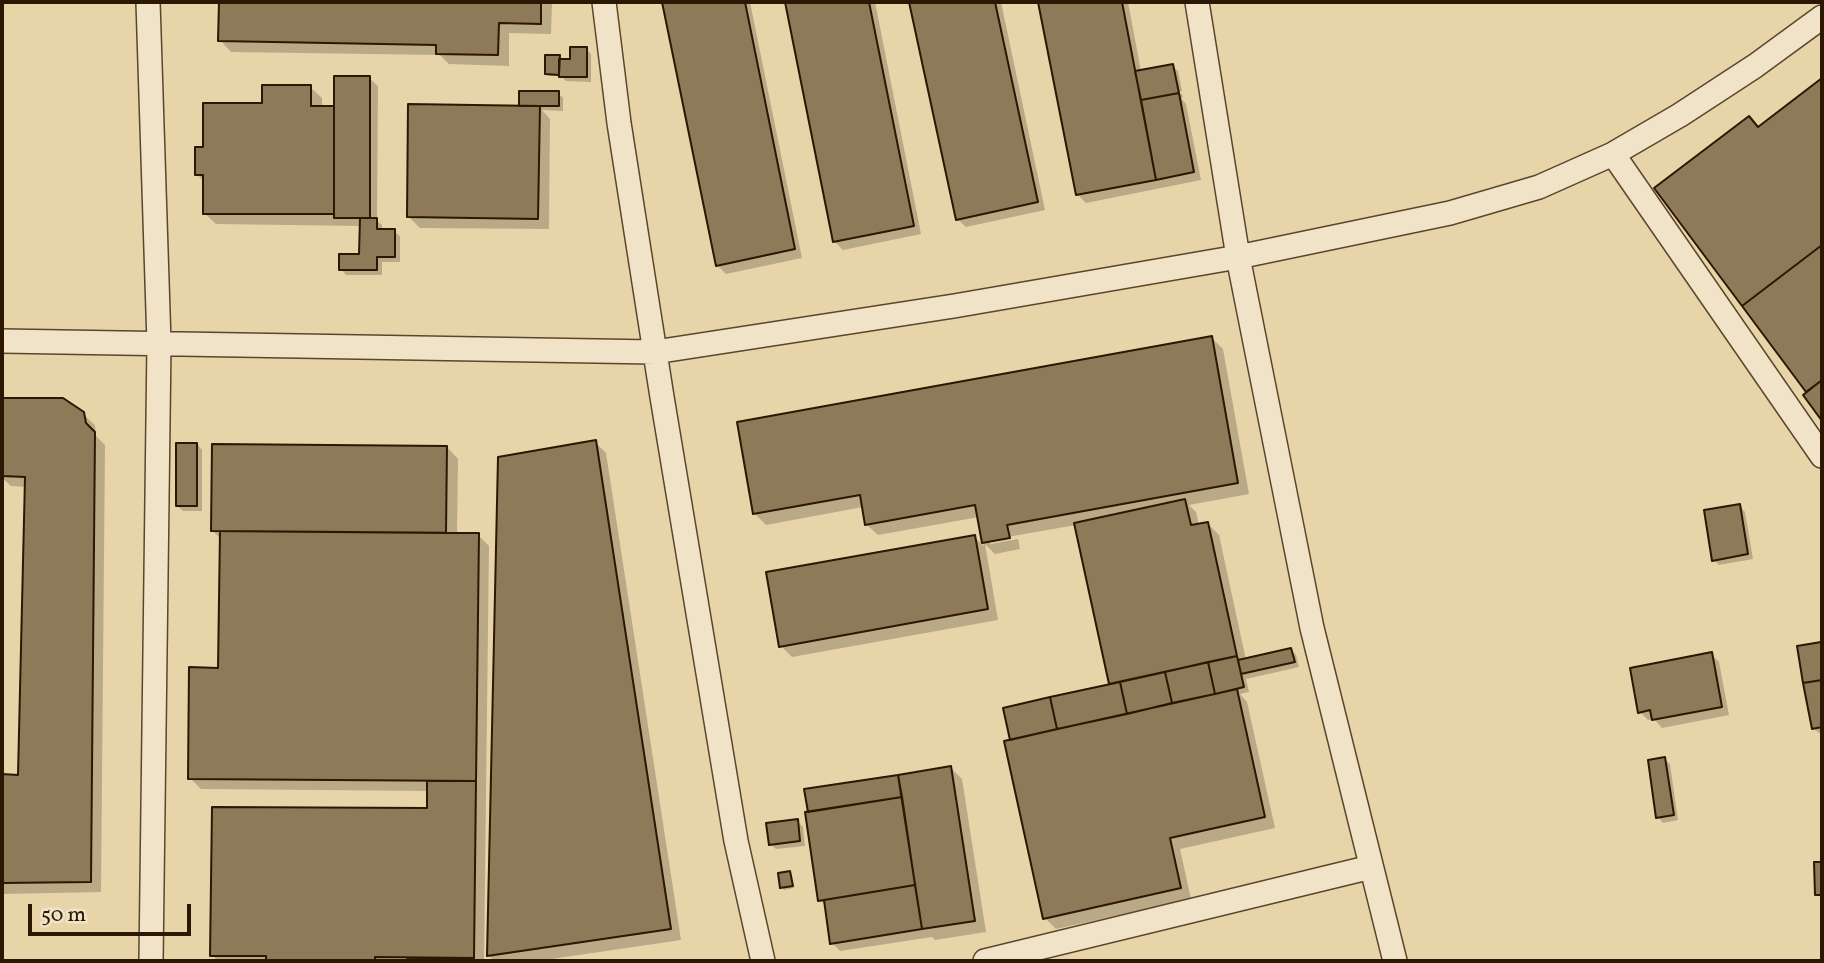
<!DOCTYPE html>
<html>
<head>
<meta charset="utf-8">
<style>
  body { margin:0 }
  #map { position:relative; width:1824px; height:963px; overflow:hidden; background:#e8d4a9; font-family:Vollkorn,serif }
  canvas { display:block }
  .frame { position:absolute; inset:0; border:4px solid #2c1702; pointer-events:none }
  .scale { position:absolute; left:28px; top:904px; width:163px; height:32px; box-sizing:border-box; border:4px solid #2c1702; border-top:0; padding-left:9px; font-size:21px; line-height:24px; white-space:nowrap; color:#2c1702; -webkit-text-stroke:5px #f0e3c7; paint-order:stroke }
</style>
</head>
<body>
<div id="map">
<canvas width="1824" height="963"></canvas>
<div class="frame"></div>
<div class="scale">50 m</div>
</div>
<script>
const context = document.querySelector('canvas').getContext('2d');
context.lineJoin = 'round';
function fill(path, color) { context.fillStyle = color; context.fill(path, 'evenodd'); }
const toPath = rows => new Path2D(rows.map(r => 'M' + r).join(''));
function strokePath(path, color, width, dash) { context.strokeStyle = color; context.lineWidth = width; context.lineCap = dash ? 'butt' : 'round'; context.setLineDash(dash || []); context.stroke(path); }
const shadow = toPath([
  [221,2,552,2,551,34,509,33,509,66,449,64,440,55,231,52,220,40],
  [664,2,750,2,802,258,726,274,717,265],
  [787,2,875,2,921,234,843,250,834,241],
  [911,2,1001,2,1045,210,966,227,957,219],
  [1040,2,1128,2,1141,71,1172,66,1178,71,1182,91,1147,98,1147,101,1182,94,1183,98,1181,98,1186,104,1201,180,1086,203,1077,194],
  [586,49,591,54,591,82,566,81,561,76,549,76,547,74,559,57,561,61,572,61],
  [369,78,378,86,377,221,382,225,382,231,394,231,400,236,400,262,382,262,382,275,346,275,341,269,361,256,361,226,216,224,204,213,204,182,197,174,205,149,264,105,310,87,322,98,322,108,333,108],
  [1822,81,1822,418,1805,395,1809,392,1656,189,1759,128],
  [558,93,563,98,563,111,542,110,550,119,549,229,420,228,408,216,521,107],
  [1212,338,1223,349,1249,494,1189,505,1196,512,1199,525,1207,523,1219,535,1246,660,1291,650,1296,655,1299,667,1246,679,1249,692,1240,694,1247,702,1275,828,1180,849,1191,899,1056,929,1045,918,1006,742,1113,685,1076,525,990,540,990,544,1018,539,1020,549,995,554,985,544,998,620,792,657,781,646,974,537,984,546,979,517,878,535,866,524,863,507,766,525,754,513],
  [2,399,62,399,83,414,95,425,96,436,105,445,101,892,2,894,2,776,19,777,27,487,11,486,2,478],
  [595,442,606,453,681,940,538,961,495,961,489,956],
  [197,444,202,450,202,511,183,511,177,506],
  [447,447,458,459,457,535,478,535,489,546,484,961,218,961,212,955,428,810,429,791,201,789,190,778,220,669,222,540,212,530],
  [1740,506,1745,512,1753,559,1719,565,1714,560],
  [1820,644,1822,646,1822,733,1819,733,1813,728],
  [1711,654,1719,662,1729,715,1662,728,1654,719,1648,720,1640,712],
  [1664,759,1670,764,1678,820,1663,823,1658,817],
  [951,768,962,779,986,932,935,940,932,937,840,951,832,943,826,906,820,900],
  [797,821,803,827,805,846,776,849,770,844],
  [790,873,794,888,784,890,782,887]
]);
const building = toPath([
  [219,2,541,2,541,24,499,23,498,55,436,54,436,45,218,41,219,2],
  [662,2,745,2,795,249,716,266,662,2],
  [785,2,869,2,914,226,833,242,785,2],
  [909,2,995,2,1038,202,956,220,909,2],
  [1038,2,1122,2,1156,180,1076,195,1038,2],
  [570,47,587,47,587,77,559,77,559,59,570,59,570,47],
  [545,55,560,55,559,75,545,74,545,55],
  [1173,64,1179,93,1141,100,1135,71,1173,64],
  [334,76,370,76,370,218,334,218,334,76],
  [1822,78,1822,245,1742,306,1654,188,1749,116,1758,127,1822,78],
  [262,85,311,85,311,106,334,106,334,214,203,214,203,175,195,175,195,147,203,147,203,103,262,103,262,85],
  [519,91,559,91,559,106,519,106,519,91],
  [1179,93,1194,172,1156,180,1141,100,1179,93],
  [408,104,540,106,538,219,407,217,408,104],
  [360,218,377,218,377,229,395,229,395,257,377,257,377,270,339,270,339,254,359,254,360,218],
  [1822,245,1822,380,1806,392,1742,306,1822,245],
  [1212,336,1238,483,1007,525,1010,538,982,543,975,505,865,525,860,495,753,514,737,422,1212,336],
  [1822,380,1822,421,1803,395,1822,380],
  [2,398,63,398,84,412,86,423,95,432,91,882,2,883,2,774,18,775,25,477,2,476,2,398],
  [596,440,671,929,487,956,498,457,596,440],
  [176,443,197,443,197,506,176,506,176,443],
  [212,444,447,446,446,533,211,531,212,444],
  [1185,499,1191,525,1208,522,1237,656,1109,684,1074,523,1185,499],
  [1740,504,1748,554,1712,561,1704,510,1740,504],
  [220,531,479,533,476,781,188,779,189,667,218,668,220,531],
  [975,535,988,609,779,647,766,572,975,535],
  [1821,642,1822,680,1803,683,1797,646,1821,642],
  [1291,648,1295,662,1241,674,1238,660,1291,648],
  [1712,652,1722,707,1652,720,1650,710,1638,713,1630,668,1712,652],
  [1237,656,1244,687,1215,694,1208,662,1237,656],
  [1208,662,1215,694,1172,703,1165,672,1208,662],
  [1165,672,1172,703,1127,714,1120,682,1165,672],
  [1822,680,1822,727,1812,729,1803,683,1822,680],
  [1120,682,1127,714,1057,729,1050,697,1120,682],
  [1237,689,1265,817,1170,838,1181,888,1043,919,1004,741,1237,689],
  [1050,697,1057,729,1010,740,1003,708,1050,697],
  [1665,757,1674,815,1656,818,1648,760,1665,757],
  [951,766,975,921,922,929,898,775,951,766],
  [898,775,902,797,808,812,804,789,898,775],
  [427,781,476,781,474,958,375,957,375,961,266,961,266,956,210,956,212,807,427,808,427,781],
  [902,797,915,885,818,901,805,812,902,797],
  [798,819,800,841,769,845,766,823,798,819],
  [1814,862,1822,862,1822,895,1815,895,1814,862],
  [790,871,793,886,780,888,778,873,790,871],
  [915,885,922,929,830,944,824,900,915,885],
  [407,958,474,958,474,961,407,961,407,958]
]);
const street = toPath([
  [148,2,159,343,151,961],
  [604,2,619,123,662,397,736,841,763,961],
  [1197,2,1238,257,1312,628,1395,961],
  [1613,154,1822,456],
  [2,341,655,352,954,306,1238,257,1450,213,1539,187,1613,154,1680,115,1755,66,1822,17],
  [985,961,1371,867]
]);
fill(shadow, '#0003');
fill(building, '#8e7959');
strokePath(building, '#2c1702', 2);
strokePath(street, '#5b462c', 26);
strokePath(street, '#f0e3c7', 23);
</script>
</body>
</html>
